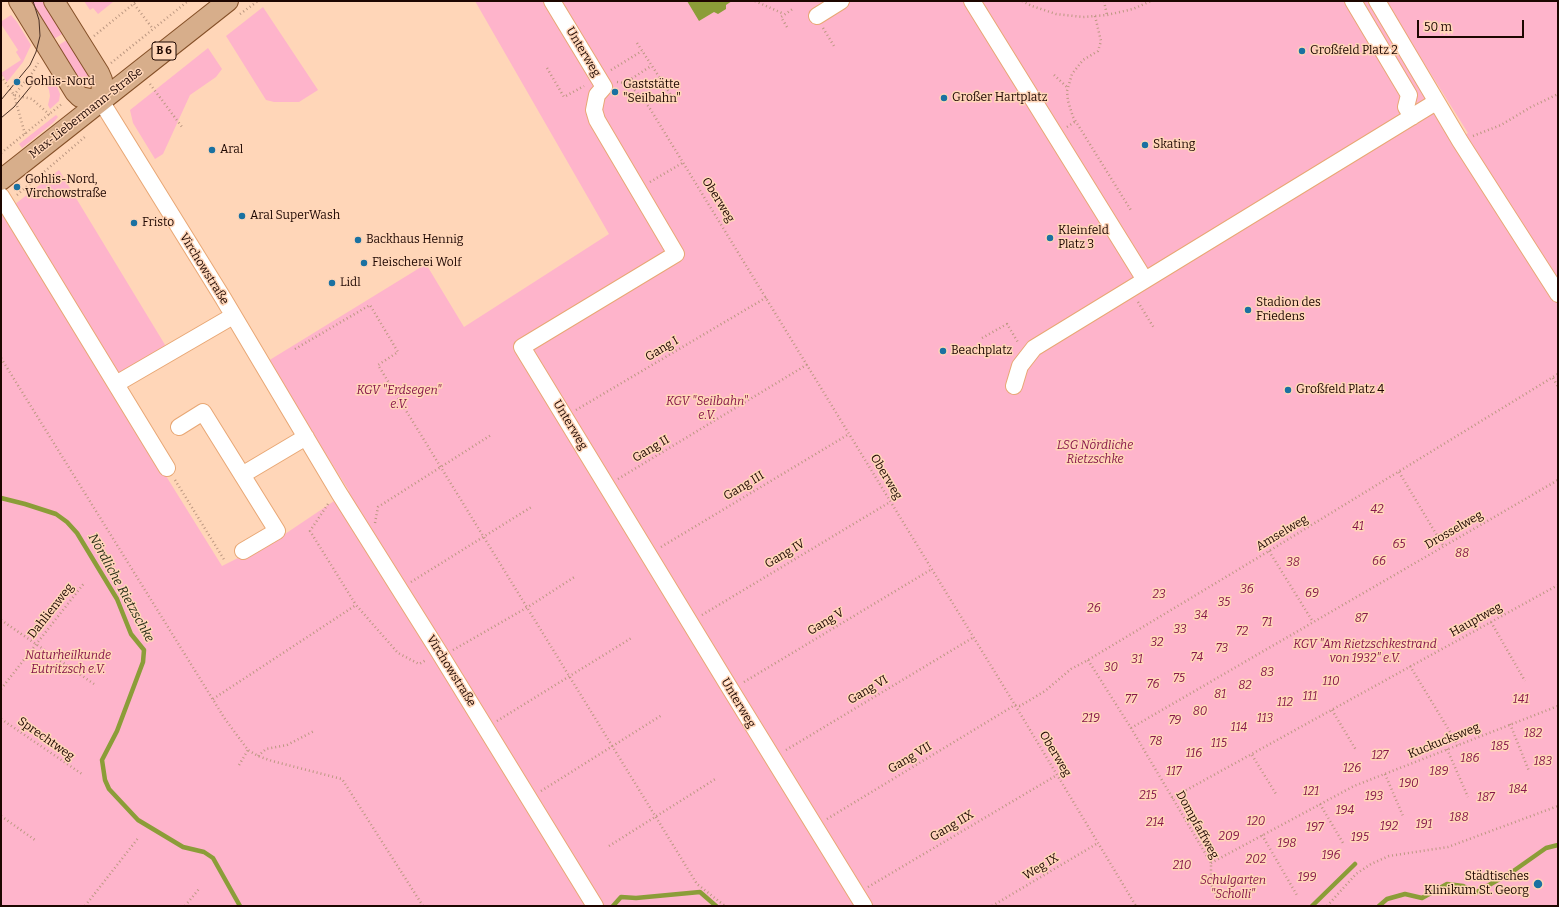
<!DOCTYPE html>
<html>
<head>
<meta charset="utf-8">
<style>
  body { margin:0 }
  #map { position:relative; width:1559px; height:907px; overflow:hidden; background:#ffd6b8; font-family:Bitter,serif }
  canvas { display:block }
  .frame { position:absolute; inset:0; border:2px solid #1d0600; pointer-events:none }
  .scale { position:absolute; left:1417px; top:20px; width:107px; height:18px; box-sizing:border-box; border:2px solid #1d0600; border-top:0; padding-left:5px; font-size:12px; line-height:14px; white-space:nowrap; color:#1d0600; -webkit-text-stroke:3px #ffd6b8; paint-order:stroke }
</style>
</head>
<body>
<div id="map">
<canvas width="1559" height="907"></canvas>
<div class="frame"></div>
<div class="scale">50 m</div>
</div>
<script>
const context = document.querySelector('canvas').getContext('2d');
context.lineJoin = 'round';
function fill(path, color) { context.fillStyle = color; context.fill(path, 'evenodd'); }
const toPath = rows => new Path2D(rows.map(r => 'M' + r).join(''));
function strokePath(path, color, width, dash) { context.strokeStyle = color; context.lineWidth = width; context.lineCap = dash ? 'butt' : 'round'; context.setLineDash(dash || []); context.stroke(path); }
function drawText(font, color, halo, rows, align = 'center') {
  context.font = font + ' Bitter,serif'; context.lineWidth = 3; context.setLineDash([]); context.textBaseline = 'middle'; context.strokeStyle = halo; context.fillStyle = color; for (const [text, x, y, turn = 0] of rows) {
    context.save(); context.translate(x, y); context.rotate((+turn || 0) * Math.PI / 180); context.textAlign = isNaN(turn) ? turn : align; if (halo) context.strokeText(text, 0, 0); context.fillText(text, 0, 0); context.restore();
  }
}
const green = toPath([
  [26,1,47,1,66,32,50,41],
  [84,1,112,1,113,2,98,14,93,8,90,10],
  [475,1,1367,1,1452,143,1468,133,1385,1,1558,1,1558,906,1,906,1,215,59,170,173,358,115,394,222,566,282,536,349,491,268,361,426,264,464,327,609,234],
  [263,7,318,90,299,102,274,102,266,100,226,36],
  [11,15,17,22,31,45,23,62,7,82,1,73,21,60,16,52,18,50,1,24,2,21],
  [70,38,92,75,78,86,54,48],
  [208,48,222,69,216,77,190,95,163,154,155,159,133,123,130,110],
  [48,80,56,84,60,94,59,101,50,109,48,105,50,96,49,90,46,83],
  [56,115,58,117,53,123,22,148,19,144]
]);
const water = toPath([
  [687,1,732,1,726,5,726,9,718,14,714,12,699,21]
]);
const stream = toPath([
  [1,498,25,504,56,514,67,522,77,533,117,599,131,634,144,650,143,662,117,731,102,760,105,780,109,789,138,820,183,847,204,852,213,858,240,906],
  [613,906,621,897,636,898,700,892,716,906],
  [1312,906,1355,864],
  [1379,906,1387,899,1405,894,1422,898,1447,884,1463,886,1475,893,1512,872,1546,848,1558,845]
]);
const path = toPath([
  [755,1,784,14],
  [1022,1,1032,6,1056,14,1083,17,1107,15,1133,9,1151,1],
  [1104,1,1107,15],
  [134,4,153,29],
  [240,14,258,1],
  [1095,16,1101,41,1098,51,1083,60,1072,74,1067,91,1068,101,1073,117,1132,212],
  [787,27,781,17,794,8],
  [823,28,834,46],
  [94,36,137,1],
  [637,43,671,95,651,101,648,104],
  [111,63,188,1],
  [547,68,564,97,584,86],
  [611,70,642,51],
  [1054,75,1068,88],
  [1,76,14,95,32,99,50,115],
  [617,82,625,83,633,88,649,107,1015,705,1136,906],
  [625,83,651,66],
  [150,84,182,127],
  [1067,127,1076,121],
  [25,134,14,95,33,72,38,63],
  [1473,136,1501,125,1531,107,1558,94],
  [1,153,63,103],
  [650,182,684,162],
  [17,195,86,136],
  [1138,302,1154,328],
  [982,338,1007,324,1019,344],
  [295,349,370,305,398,352,378,365,697,884,725,906],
  [1,358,225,719,248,750,258,756,272,761,342,779,423,906],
  [1553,378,1558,387],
  [576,410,767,297],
  [1399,472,1444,547],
  [618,479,808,364],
  [175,480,225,561],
  [328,504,310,531,356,605],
  [375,523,378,507,491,435],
  [661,547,849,434],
  [1269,551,1313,622],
  [411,582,533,506],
  [702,615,890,502],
  [1,620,94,684],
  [1491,622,1525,681],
  [453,650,528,607,576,576],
  [1088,660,1131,728,1211,863,1211,884,1219,900],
  [1410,666,1458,745],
  [744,682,932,569],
  [1,689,85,582],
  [213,699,356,605,398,653,419,664,426,660],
  [1332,710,1356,750],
  [1,719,82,774],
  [497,721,633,637],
  [1510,724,1529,771],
  [1131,728,1558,480],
  [1447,749,1468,797],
  [786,750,974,637],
  [1252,755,1276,794],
  [258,756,266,749,287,745,314,731],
  [239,765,248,750],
  [1385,774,1403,816],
  [541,791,662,715],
  [1172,798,1558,585],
  [1320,804,1343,843],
  [1,816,35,840],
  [827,819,1015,705,1020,706,1045,691,1071,669,1088,660,1269,551,1558,374],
  [1262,835,1298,897],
  [609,846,717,778],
  [1211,863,1354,786,1558,706],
  [868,887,1057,775],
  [85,906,139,837],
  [185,906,199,889],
  [992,906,1098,843],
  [1327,906,1356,874,1371,864,1389,856,1448,847,1558,806]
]);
const minor = toPath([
  [552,1,604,87,597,95,594,110,597,120,676,254,522,347,731,690,864,906],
  [972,1,1145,280],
  [1353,1,1409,95,1406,107,1412,117],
  [1377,1,1460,141,1558,294],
  [817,16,841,1],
  [101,101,223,298,339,493,439,652,595,906],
  [1,196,167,468],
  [116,384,233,316],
  [1014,386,1020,366,1034,348,1436,102],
  [179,427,203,412,277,531,243,551],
  [242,475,306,437]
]);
const major = toPath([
  [19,1,75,92,80,97,101,101],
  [54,1,99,73,102,80,101,101],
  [1,180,228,1]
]);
const tram = toPath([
  [1,100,30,65,36,52,40,36,39,20,33,1],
  [1,118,14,107,37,79]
]);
const markers = [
  [1302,51,4,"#1a71a1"],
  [17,82,4,"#1a71a1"],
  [615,92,4,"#1a71a1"],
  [944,98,4,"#1a71a1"],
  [1145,145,4,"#1a71a1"],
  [212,150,4,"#1a71a1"],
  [17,187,4,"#1a71a1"],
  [242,216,4,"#1a71a1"],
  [134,223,4,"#1a71a1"],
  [1050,238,4,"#1a71a1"],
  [358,240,4,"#1a71a1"],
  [364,263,4,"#1a71a1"],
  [332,283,4,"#1a71a1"],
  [1248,310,4,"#1a71a1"],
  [943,351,4,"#1a71a1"],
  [1288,390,4,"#1a71a1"],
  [1538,884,5,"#1a71a1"]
];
const shields = [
  [164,51,24]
];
const shieldNames = [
  ["B 6",164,51]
];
const poiNames = [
  ["Großfeld Platz 2",1310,51],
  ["Gohlis-Nord",25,82],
  ["Gaststätte",623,85],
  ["\"Seilbahn\"",623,99],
  ["Großer Hartplatz",952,98],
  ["Skating",1153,145],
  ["Aral",220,150],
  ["Gohlis-Nord,",25,180],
  ["Virchowstraße",25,194],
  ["Aral SuperWash",250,216],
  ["Fristo",142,223],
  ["Kleinfeld",1058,231],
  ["Platz 3",1058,245],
  ["Backhaus Hennig",366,240],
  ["Fleischerei Wolf",372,263],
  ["Lidl",340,283],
  ["Stadion des",1256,303],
  ["Friedens",1256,317],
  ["Beachplatz",951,351],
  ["Großfeld Platz 4",1296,390],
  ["Städtisches",1529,877,"right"],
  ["Klinikum St. Georg",1529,891,"right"]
];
const streetNames = [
  ["Unterweg",583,52,59],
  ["Max-Liebermann-Straße",86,113,-38],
  ["Oberweg",718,200,58],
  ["Virchowstraße",204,269,58],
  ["Gang I",662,349,-31],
  ["Unterweg",570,425,59],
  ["Gang II",651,449,-31],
  ["Oberweg",886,477,59],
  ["Gang III",744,486,-31],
  ["Drosselweg",1454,530,-30],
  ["Amselweg",1282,533,-31],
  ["Gang IV",785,554,-31],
  ["Dahlienweg",51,611,-52],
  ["Hauptweg",1476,620,-29],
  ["Gang V",826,622,-31],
  ["Virchowstraße",451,671,58],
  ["Gang VI",868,690,-31],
  ["Unterweg",738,703,59],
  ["Sprechtweg",46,739,35],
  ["Kuckucksweg",1444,741,-22],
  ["Oberweg",1055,754,59],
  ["Gang VII",910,758,-31],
  ["Dompfaffweg",1197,825,61],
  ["Gang IIX",952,826,-31],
  ["Weg IX",1041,867,-31]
];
const parkNames = [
  ["KGV \"Erdsegen\"",399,391],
  ["e.V.",399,405],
  ["KGV \"Seilbahn\"",707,402],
  ["e.V.",707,416],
  ["LSG Nördliche",1095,446],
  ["Rietzschke",1095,460],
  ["42",1377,510],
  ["41",1358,527],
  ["65",1399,545],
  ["88",1462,554],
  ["66",1379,562],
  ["38",1293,563],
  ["36",1247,590],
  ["69",1312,594],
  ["23",1159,595],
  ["35",1224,603],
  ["26",1094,609],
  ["34",1201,616],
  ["87",1361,619],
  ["71",1267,623],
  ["33",1180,630],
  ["72",1242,632],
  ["32",1157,643],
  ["KGV \"Am Rietzschkestrand",1365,645],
  ["von 1932\" e.V.",1365,659],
  ["73",1222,649],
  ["Naturheilkunde",68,656],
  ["Eutritzsch e.V.",68,670],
  ["74",1197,658],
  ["31",1137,660],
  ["30",1111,668],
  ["83",1267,673],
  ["75",1179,679],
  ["110",1331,682],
  ["76",1153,685],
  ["82",1245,686],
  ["81",1220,695],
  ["111",1310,697],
  ["77",1131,700],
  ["141",1521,700],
  ["112",1285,703],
  ["80",1200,712],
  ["219",1091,719],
  ["113",1265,719],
  ["79",1175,721],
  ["114",1239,728],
  ["182",1533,734],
  ["78",1156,742],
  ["115",1219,744],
  ["185",1500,747],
  ["116",1194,754],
  ["127",1380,756],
  ["186",1470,759],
  ["183",1543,762],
  ["126",1352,769],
  ["117",1174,772],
  ["189",1439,772],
  ["190",1409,784],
  ["184",1518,790],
  ["121",1311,792],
  ["215",1148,796],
  ["193",1374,797],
  ["187",1486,798],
  ["194",1345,811],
  ["188",1459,818],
  ["120",1256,822],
  ["214",1155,823],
  ["191",1424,825],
  ["192",1389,827],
  ["197",1315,828],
  ["209",1229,837],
  ["195",1360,838],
  ["198",1287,844],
  ["196",1331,856],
  ["202",1256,860],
  ["210",1182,866],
  ["199",1307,878],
  ["Schulgarten",1233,881],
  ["\"Scholli\"",1233,895]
];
const waterNames = [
  ["Nördliche Rietzschke",121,588,61]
];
fill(green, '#feb4cb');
fill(water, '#8b9d38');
strokePath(stream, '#8b9d38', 4.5);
strokePath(minor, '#e8a774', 18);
strokePath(major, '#855028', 22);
strokePath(path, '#bb9780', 2.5, [1, 3]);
strokePath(minor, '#fff', 16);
strokePath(major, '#d7ae8b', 20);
strokePath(tram, '#4a3025', 1);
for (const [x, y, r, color] of markers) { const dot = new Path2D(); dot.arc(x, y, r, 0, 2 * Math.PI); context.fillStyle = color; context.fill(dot); strokePath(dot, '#ffd6b8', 1.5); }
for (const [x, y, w] of shields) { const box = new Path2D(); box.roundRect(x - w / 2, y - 9, w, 18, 3); context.fillStyle = '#ffd6b8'; context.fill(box); strokePath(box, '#1d0600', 1); }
drawText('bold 11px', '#1d0600', null, shieldNames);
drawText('12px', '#1d0600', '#ffd6b8', poiNames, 'left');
drawText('12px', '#1d0600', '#ffd6b8', streetNames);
drawText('italic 12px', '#87164b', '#ffd6b8', parkNames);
drawText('italic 13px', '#282d17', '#ffd6b8', waterNames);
</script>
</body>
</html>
